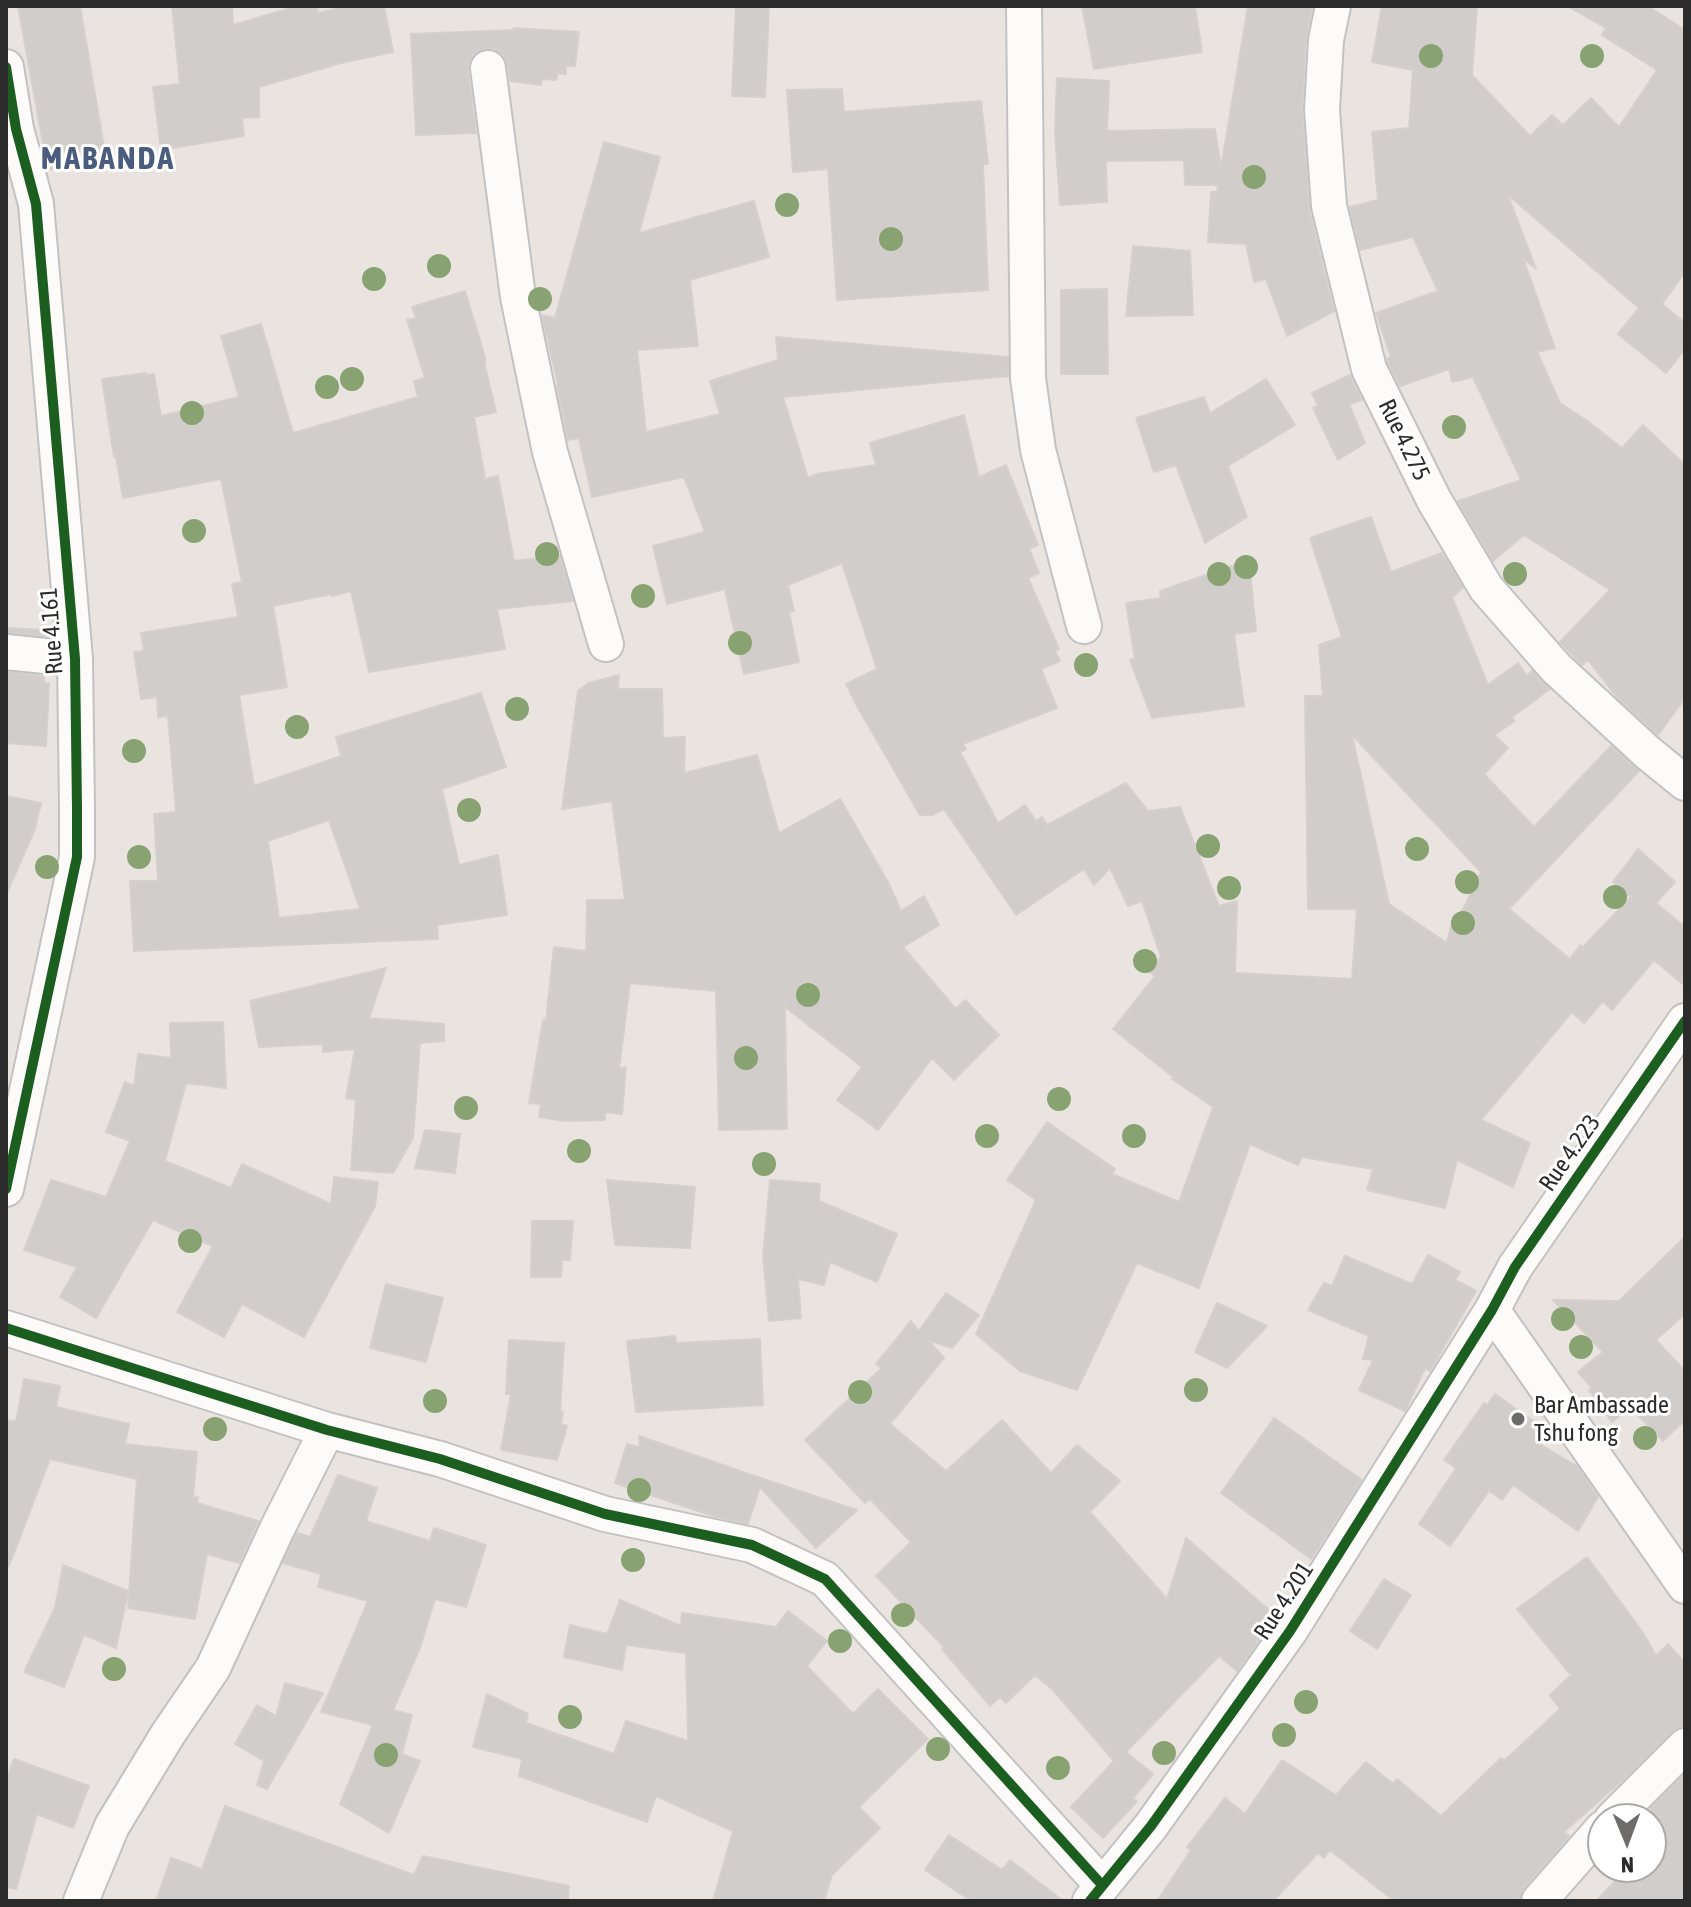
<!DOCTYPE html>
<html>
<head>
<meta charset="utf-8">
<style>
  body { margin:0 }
  #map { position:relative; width:1691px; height:1907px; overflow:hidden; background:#eae4e1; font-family:"Asap Condensed",sans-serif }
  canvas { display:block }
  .frame { position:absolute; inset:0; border:8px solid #2b2b2b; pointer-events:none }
  .north { position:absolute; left:1587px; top:1803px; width:80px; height:80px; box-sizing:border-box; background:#fff; border:2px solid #aaa; border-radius:50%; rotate:179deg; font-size:22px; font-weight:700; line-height:32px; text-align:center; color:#2b2b2b }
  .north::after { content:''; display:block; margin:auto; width:28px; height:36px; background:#6e6c6b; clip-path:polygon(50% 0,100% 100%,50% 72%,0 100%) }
</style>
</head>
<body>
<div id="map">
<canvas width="1691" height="1907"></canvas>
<div class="frame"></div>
<div class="north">N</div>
</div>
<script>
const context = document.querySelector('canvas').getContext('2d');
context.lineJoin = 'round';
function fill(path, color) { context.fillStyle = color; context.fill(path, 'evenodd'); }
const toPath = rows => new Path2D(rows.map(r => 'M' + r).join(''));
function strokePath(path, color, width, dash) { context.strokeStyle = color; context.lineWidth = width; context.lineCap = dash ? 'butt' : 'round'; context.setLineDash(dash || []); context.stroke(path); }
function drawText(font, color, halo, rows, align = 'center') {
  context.font = font + ' "Asap Condensed",sans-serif'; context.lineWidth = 6; context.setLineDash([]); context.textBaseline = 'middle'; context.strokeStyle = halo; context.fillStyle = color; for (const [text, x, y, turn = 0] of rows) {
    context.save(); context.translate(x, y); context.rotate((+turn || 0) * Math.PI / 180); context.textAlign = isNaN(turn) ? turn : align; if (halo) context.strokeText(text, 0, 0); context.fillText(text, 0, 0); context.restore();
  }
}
const building = toPath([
  [18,6,80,6,106,159,48,170,18,6],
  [172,6,232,6,233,25,298,6,316,6,318,13,348,6,384,6,393,52,341,63,259,87,259,117,242,118,244,136,161,150,153,87,180,84,172,6],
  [736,6,769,6,765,97,732,96,736,6],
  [1082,6,1195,6,1202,52,1094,69,1082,6],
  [1248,6,1301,6,1312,8,1306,39,1302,109,1310,217,1311,217,1334,311,1287,336,1266,279,1254,282,1246,244,1208,242,1211,192,1217,192,1218,185,1185,185,1184,160,1106,161,1107,202,1060,205,1055,132,1057,78,1109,81,1107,131,1215,129,1221,168,1248,6],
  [1382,6,1477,6,1472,75,1530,136,1552,115,1563,125,1591,98,1619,127,1657,70,1602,35,1606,28,1567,6,1648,6,1685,30,1685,272,1662,304,1685,323,1685,349,1666,373,1618,334,1639,308,1508,195,1536,269,1523,258,1555,348,1537,352,1560,403,1586,420,1622,448,1643,425,1685,465,1685,698,1658,735,1616,696,1588,660,1582,665,1560,642,1610,590,1524,535,1493,561,1458,501,1521,480,1473,377,1452,382,1449,369,1400,386,1388,362,1387,359,1391,357,1376,313,1438,291,1413,237,1360,250,1350,207,1378,200,1372,132,1409,128,1413,70,1372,62,1382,6],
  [514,28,579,32,575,66,566,66,566,74,558,73,556,80,542,79,541,85,510,81,508,65,503,55,495,49,486,48,477,52,470,60,468,70,476,133,416,135,411,34,513,30,514,28],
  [842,89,844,112,981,101,988,164,983,164,988,290,837,300,828,169,793,172,787,90,842,89],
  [604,142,660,157,639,233,754,201,769,257,690,280,698,346,637,350,646,432,720,414,710,381,778,360,776,337,1008,357,1008,376,783,397,808,478,817,474,876,465,870,443,964,415,979,477,1006,465,1038,545,1029,549,1039,573,1028,578,1059,649,1055,651,1060,661,1041,669,1057,708,963,744,966,749,960,752,998,823,1025,805,1036,821,1042,817,1047,825,1126,783,1148,811,1180,807,1219,906,1237,901,1235,973,1352,979,1357,909,1308,909,1305,696,1323,696,1319,645,1342,637,1310,538,1371,517,1391,572,1442,553,1463,588,1452,597,1488,685,1518,663,1527,676,1532,671,1550,689,1512,717,1515,721,1494,735,1508,748,1484,774,1534,827,1611,746,1639,771,1509,909,1570,959,1580,945,1583,947,1631,897,1613,882,1638,849,1675,882,1656,903,1685,927,1685,986,1654,960,1612,1010,1603,1001,1584,1023,1572,1012,1481,1120,1530,1143,1513,1187,1457,1160,1445,1208,1367,1190,1373,1169,1302,1157,1298,1165,1250,1144,1199,1288,1137,1263,1077,1390,1020,1371,976,1334,1036,1200,1007,1180,1047,1122,1115,1169,1112,1174,1179,1202,1213,1107,1172,1079,1173,1077,1113,1029,1155,976,1149,971,1161,957,1142,901,1128,906,1110,868,1094,885,1084,869,1016,915,944,809,932,815,920,815,857,706,846,684,877,669,842,563,788,585,794,611,789,612,799,662,744,674,725,589,667,604,653,546,705,532,684,477,592,497,579,438,568,440,557,386,558,385,542,315,555,318,604,142],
  [1352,735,1481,872,1455,926,1451,926,1447,943,1389,904,1352,735],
  [1133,246,1190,251,1193,315,1126,316,1133,246],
  [1107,289,1108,374,1061,374,1061,290,1107,289],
  [465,291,485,357,485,366,496,412,474,417,485,479,498,476,514,561,560,556,573,601,497,609,505,649,369,672,351,591,332,596,332,594,273,606,287,687,239,695,254,786,341,756,336,737,481,693,506,767,442,789,459,865,498,855,507,915,437,925,438,939,134,951,130,881,158,881,154,814,176,812,168,716,158,717,157,697,141,699,134,652,144,651,141,633,238,617,232,584,242,582,221,479,123,498,116,456,114,457,102,379,146,373,146,375,154,374,161,416,239,397,221,336,261,324,293,433,418,397,414,381,425,378,407,320,416,318,412,307,465,291],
  [329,820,360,909,279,918,268,841,329,820],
  [1350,375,1362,400,1349,404,1365,443,1338,460,1313,408,1318,406,1312,393,1350,375],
  [1266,379,1295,425,1228,466,1247,517,1205,543,1176,465,1154,472,1136,418,1204,397,1210,413,1266,379],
  [1249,560,1256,631,1234,634,1244,706,1152,718,1130,660,1135,659,1126,603,1161,598,1160,591,1249,560],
  [6,628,46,630,46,636,6,632,6,628],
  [6,672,44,676,44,683,49,683,46,746,6,743,6,672],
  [619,675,618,689,662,689,663,738,685,737,684,773,757,755,779,833,840,799,888,882,901,911,924,896,939,925,903,947,956,1009,965,1000,999,1035,954,1080,932,1058,878,1130,837,1100,862,1067,785,1007,787,1129,719,1130,716,991,630,983,619,1069,626,1067,622,1114,605,1112,605,1120,565,1121,539,1117,541,1104,529,1103,543,1020,546,1020,554,947,586,951,587,900,625,900,612,801,562,809,578,691,589,683,619,675],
  [6,796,41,803,35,829,6,895,6,796],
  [386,968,369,1018,444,1024,444,1041,420,1043,413,1138,393,1173,351,1170,356,1100,346,1098,355,1049,323,1052,323,1044,259,1047,250,1001,386,968],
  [223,1022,226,1088,186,1083,165,1161,231,1188,242,1164,331,1204,334,1177,378,1182,375,1206,304,1337,242,1304,224,1337,177,1312,213,1246,153,1220,96,1318,60,1297,77,1267,24,1250,51,1180,106,1197,130,1141,106,1132,125,1082,134,1086,138,1054,171,1058,170,1023,223,1022],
  [425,1130,460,1134,455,1173,415,1168,425,1130],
  [607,1180,695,1187,690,1248,615,1245,607,1180],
  [770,1180,820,1184,819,1201,897,1234,877,1282,830,1262,824,1285,798,1279,801,1318,769,1321,763,1256,770,1180],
  [532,1221,573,1221,570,1260,562,1260,561,1277,531,1277,532,1221],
  [1685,1237,1685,1314,1656,1340,1685,1371,1685,1420,1663,1441,1630,1407,1612,1422,1589,1390,1592,1388,1578,1372,1603,1352,1553,1300,1619,1301,1685,1237],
  [1428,1255,1460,1272,1455,1280,1476,1291,1430,1371,1425,1368,1405,1411,1359,1390,1373,1360,1363,1359,1369,1336,1308,1310,1324,1283,1332,1286,1345,1256,1412,1284,1428,1255],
  [386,1284,443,1298,426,1362,370,1348,386,1284],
  [946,1293,979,1315,952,1348,928,1340,944,1358,890,1424,946,1471,1002,1420,1051,1473,1077,1445,1120,1481,1090,1512,1167,1599,1186,1538,1276,1616,1237,1671,1219,1656,1126,1752,1153,1774,1133,1798,1137,1801,1103,1838,1071,1807,1114,1761,1052,1689,1035,1675,1006,1703,1000,1697,990,1706,942,1649,944,1647,876,1576,911,1542,870,1499,865,1503,805,1440,882,1368,876,1364,911,1321,919,1331,946,1293],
  [1217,1303,1267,1326,1227,1368,1195,1352,1217,1303],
  [675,1336,676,1343,760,1339,763,1405,636,1412,627,1341,675,1336],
  [509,1340,564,1343,560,1412,563,1412,561,1424,567,1426,557,1460,501,1450,511,1394,506,1394,509,1340],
  [24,1379,60,1386,56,1407,129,1424,125,1444,197,1452,193,1497,198,1497,197,1503,258,1521,239,1563,207,1554,195,1619,128,1608,137,1479,50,1459,9,1566,6,1566,6,1420,16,1422,24,1379],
  [1495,1394,1549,1432,1541,1445,1578,1467,1598,1497,1578,1531,1513,1485,1502,1500,1489,1491,1450,1546,1419,1524,1456,1468,1444,1460,1484,1403,1487,1405,1495,1394],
  [1274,1418,1362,1480,1311,1559,1221,1493,1274,1418],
  [639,1436,746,1473,857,1510,816,1548,760,1487,748,1524,713,1516,615,1483,627,1444,640,1447,639,1436],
  [338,1475,377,1488,366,1521,430,1541,434,1528,486,1545,466,1607,435,1599,420,1648,393,1710,412,1715,402,1754,420,1761,389,1833,340,1804,373,1725,321,1712,368,1601,318,1587,321,1574,283,1563,297,1533,310,1537,338,1475],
  [1587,1557,1642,1631,1656,1656,1668,1644,1685,1663,1685,1727,1679,1727,1671,1732,1629,1774,1564,1832,1569,1836,1524,1888,1520,1901,1394,1901,1330,1850,1324,1858,1318,1853,1273,1901,1157,1901,1191,1850,1187,1847,1225,1798,1245,1814,1282,1760,1336,1795,1366,1762,1393,1784,1397,1779,1441,1816,1501,1758,1504,1761,1560,1709,1550,1695,1571,1675,1517,1609,1587,1557],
  [63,1565,128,1591,116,1648,84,1635,64,1687,24,1672,55,1608,63,1565],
  [1384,1579,1411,1595,1377,1649,1350,1631,1384,1579],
  [620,1600,681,1626,682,1613,776,1627,788,1611,827,1641,807,1666,853,1714,878,1689,928,1739,859,1807,880,1828,832,1875,824,1901,713,1901,733,1831,656,1796,647,1822,519,1776,522,1759,473,1747,487,1694,528,1714,526,1723,614,1754,626,1721,688,1741,686,1653,626,1645,622,1670,564,1657,570,1625,607,1634,620,1600],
  [285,1683,323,1693,267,1789,257,1785,264,1761,235,1744,257,1705,276,1716,285,1683],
  [14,1759,89,1786,73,1828,37,1814,16,1889,6,1887,6,1780,14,1759],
  [1685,1774,1685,1901,1596,1901,1629,1867,1651,1867,1651,1808,1685,1774],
  [225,1806,414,1875,423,1856,569,1886,568,1901,156,1901,171,1858,202,1869,225,1806],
  [949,1835,1002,1870,1010,1860,1063,1901,971,1901,925,1870,949,1835]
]);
const street = toPath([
  [1024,6,1028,378,1038,450,1084,626],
  [1333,6,1326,40,1322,110,1329,206,1369,369,1434,500,1486,588,1556,668,1647,752,1685,783],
  [6,67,16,129,36,204,75,659,77,808,77,857,6,1189],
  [488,68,518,297,550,452,606,644],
  [6,652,75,659],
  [1492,1310,1685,1586],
  [6,1328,327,1430,440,1459,605,1514,752,1545,825,1579,1102,1885],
  [1612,1819,1685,1746],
  [81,1901,112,1826,168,1734,213,1668,277,1529,327,1430],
  [1090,1901,1151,1826,1290,1631,1492,1310,1515,1267,1685,1021],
  [1539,1901,1603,1828]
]);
const cycleway = toPath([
  [6,67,16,129,36,204,75,659,77,808,77,857,6,1189],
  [6,1328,327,1430,440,1459,605,1514,752,1545,825,1579,1102,1885],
  [1090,1901,1151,1826,1290,1631,1492,1310,1515,1267,1685,1021]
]);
const trees = [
  [1431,56],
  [1592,56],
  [1254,177],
  [787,205],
  [891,239],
  [439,266],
  [374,279],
  [540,299],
  [352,379],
  [327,387],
  [192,413],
  [1454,427],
  [194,531],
  [547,554],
  [1246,567],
  [1219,574],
  [1515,574],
  [643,596],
  [740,643],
  [1086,665],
  [517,709],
  [297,727],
  [134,751],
  [469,810],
  [1208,846],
  [1417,849],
  [139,857],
  [47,867],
  [1467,882],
  [1229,888],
  [1615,897],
  [1463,923],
  [1145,961],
  [808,995],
  [746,1058],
  [1059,1099],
  [466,1108],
  [987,1136],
  [1134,1136],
  [579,1151],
  [764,1164],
  [190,1241],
  [1563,1319],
  [1581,1347],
  [1196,1390],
  [860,1392],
  [435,1401],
  [215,1429],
  [1645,1438],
  [639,1490],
  [633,1560],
  [903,1615],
  [840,1641],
  [114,1669],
  [1306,1702],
  [570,1717],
  [1284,1735],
  [938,1749],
  [1164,1753],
  [386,1755],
  [1058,1768]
];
const markers = [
  [1518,1419,8,"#6e6c6b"]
];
const streetNames = [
  ["Rue 4.275",1404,440,64],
  ["Rue 4.161",52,631,-94],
  ["Rue 4.223",1570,1153,-55],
  ["Rue 4.201",1284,1601,-57]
];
const poiNames = [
  ["Bar Ambassade",1534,1405],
  ["Tshu fong",1534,1433]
];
const districtNames = [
  ["MABANDA",108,159]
];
fill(building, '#d1cdca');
strokePath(building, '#d5d0cd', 2);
strokePath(street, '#c3c2c3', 38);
strokePath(street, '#fcfbfa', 34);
strokePath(cycleway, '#1b5e20', 10);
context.fillStyle = '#89a272';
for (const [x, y] of trees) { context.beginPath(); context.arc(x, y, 12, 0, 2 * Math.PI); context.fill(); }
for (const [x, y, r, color] of markers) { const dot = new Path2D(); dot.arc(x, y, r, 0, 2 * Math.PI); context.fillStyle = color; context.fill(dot); strokePath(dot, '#fff', 3); }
drawText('24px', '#2b2b2b', '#fff', streetNames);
drawText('24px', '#2b2b2b', '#fff', poiNames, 'left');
context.letterSpacing = '2px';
drawText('bold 32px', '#4a5d7e', '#fff', districtNames);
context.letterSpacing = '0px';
</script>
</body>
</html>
